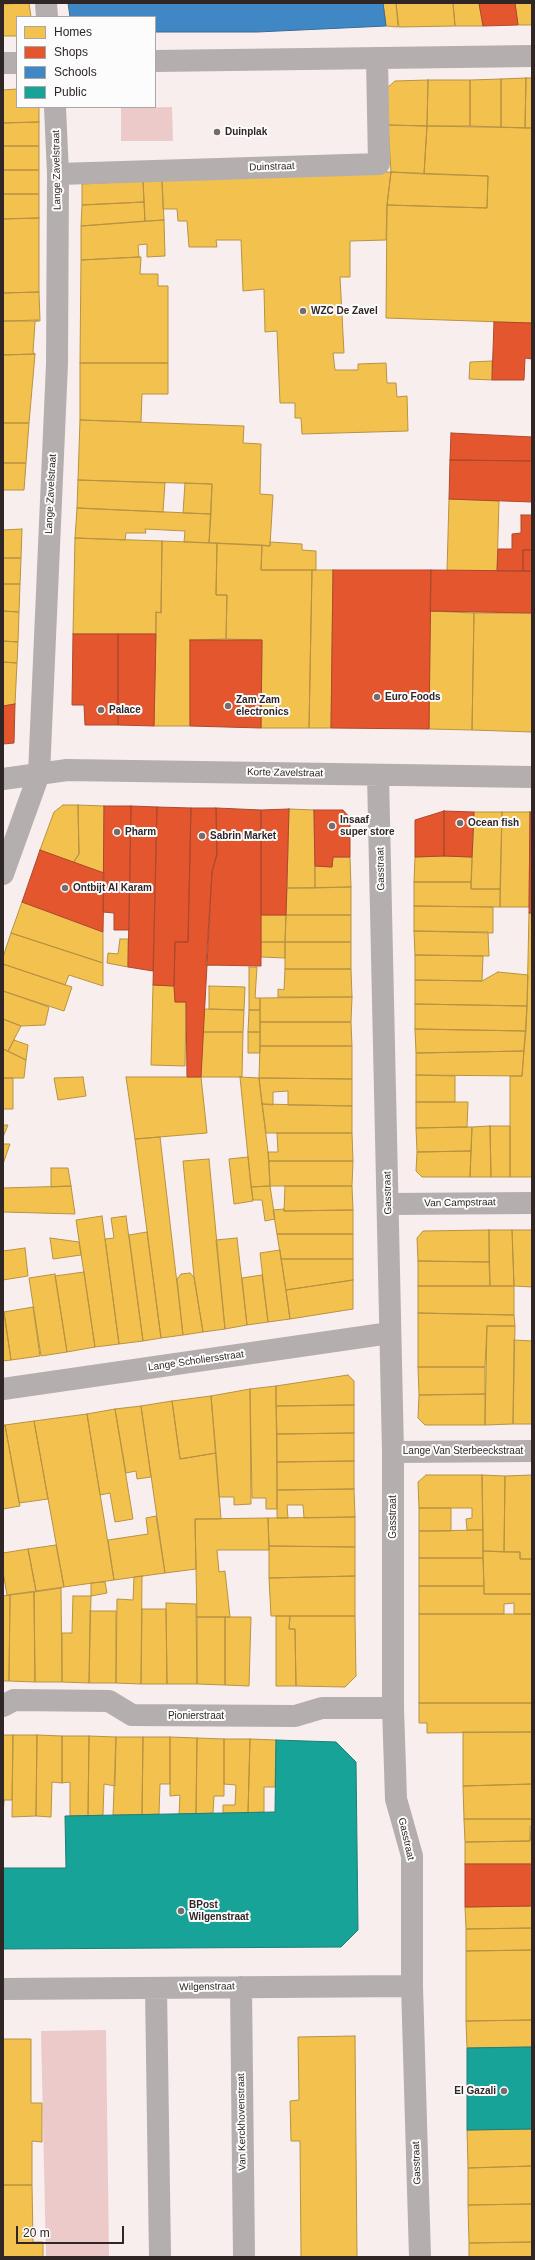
<!DOCTYPE html>
<html>
<head>
<meta charset="utf-8">
<style>
  body { margin:0 }
  #map { position:relative; width:535px; height:2260px; overflow:hidden; background:#f8eeee; font-family:Arial,sans-serif }
  canvas { display:block }
  .frame { position:absolute; inset:0; border:4px solid #302626; pointer-events:none }
  .legend { position:absolute; left:16px; top:16px; width:140px; height:92px; box-sizing:border-box; background:#fcfcfc; border:1px solid #aaa6a6; margin:0; padding:5px 7px; list-style:none; font-size:12px; color:#302626 }
  .legend li { display:flex; align-items:center; gap:8px; height:20px }
  .legend b { width:20px; border:1px solid #aaa6a6 }
  .scale { position:absolute; left:16px; top:2226px; width:108px; height:18px; box-sizing:border-box; border:2px solid #302626; border-top:0; padding-left:5px; font-size:12px; line-height:14px; white-space:nowrap; color:#302626; -webkit-text-stroke:3px #fcfcfc; paint-order:stroke }
</style>
</head>
<body>
<div id="map">
<canvas width="535" height="2260"></canvas>
<div class="frame"></div>
<ul class="legend">
<li><b style="height:11px;background:#f2c14e"></b>Homes</li>
<li><b style="height:11px;background:#e4572e"></b>Shops</li>
<li><b style="height:11px;background:#3f88c5"></b>Schools</li>
<li><b style="height:11px;background:#17a398"></b>Public</li>
</ul>
<div class="scale">20 m</div>
</div>
<script>
const context = document.querySelector('canvas').getContext('2d');
context.lineJoin = 'round';
function fill(path, color) { context.fillStyle = color; context.fill(path, 'evenodd'); }
const toPath = rows => new Path2D(rows.map(r => 'M' + r).join(''));
function strokePath(path, color, width, dash) { context.strokeStyle = color; context.lineWidth = width; context.lineCap = dash ? 'butt' : 'round'; context.setLineDash(dash || []); context.stroke(path); }
function drawText(font, color, halo, rows, align = 'center') {
  context.font = font + ' Arial,sans-serif'; context.lineWidth = 4; context.setLineDash([]); context.textBaseline = 'middle'; context.strokeStyle = halo; context.fillStyle = color; for (const [text, x, y, turn = 0] of rows) {
    context.save(); context.translate(x, y); context.rotate((+turn || 0) * Math.PI / 180); context.textAlign = isNaN(turn) ? turn : align; if (halo) context.strokeText(text, 0, 0); context.fillText(text, 0, 0); context.restore();
  }
}
const green = toPath([
  [172,107,173,141,121,141,121,108],
  [106,2030,109,2257,46,2257,41,2031]
]);
const homes = toPath([
  [29,3,31,17,17,17,17,36,3,36,3,4,29,3],
  [383,3,396,3,398,27,386,26,383,3],
  [396,3,453,3,455,26,399,27,396,3],
  [453,3,479,3,483,26,455,26,453,3],
  [515,3,532,3,532,25,518,25,515,3],
  [526,78,532,78,532,128,525,128,526,78],
  [526,78,525,128,501,127,501,79,526,78],
  [501,79,501,127,470,126,470,80,501,79],
  [428,80,470,80,470,126,427,126,428,80],
  [428,80,427,126,388,125,387,88,395,81,428,80],
  [17,89,17,107,39,107,39,122,3,123,3,90,17,89],
  [39,122,39,146,3,146,3,123,39,122],
  [388,125,427,126,424,174,391,172,388,125],
  [427,126,532,128,532,323,386,318,387,205,487,208,488,176,424,174,427,126],
  [3,146,39,146,39,170,3,170,3,146],
  [3,170,39,170,39,194,3,194,3,170],
  [391,172,387,205,386,240,350,241,350,277,340,277,344,353,333,353,335,370,358,370,358,364,386,363,387,383,396,383,397,397,407,396,408,431,302,434,301,418,295,418,295,403,280,403,277,331,265,332,264,289,243,291,241,240,216,240,217,247,189,247,187,221,178,221,177,209,163,209,162,180,391,172],
  [391,172,488,176,487,208,387,205,391,172],
  [162,180,164,220,145,221,143,181,162,180],
  [143,181,144,202,82,205,82,184,143,181],
  [3,194,39,194,39,218,3,219,3,194],
  [144,202,145,221,81,226,82,205,144,202],
  [39,218,39,292,3,293,3,219,39,218],
  [164,220,165,256,147,257,147,244,138,245,139,257,81,260,81,226,164,220],
  [139,257,141,257,140,274,158,274,158,286,168,286,168,363,80,363,81,260,139,257],
  [39,292,40,321,3,321,3,293,39,292],
  [38,320,35,322,33,352,35,354,3,355,3,321,38,320],
  [35,354,29,423,3,423,3,355,35,354],
  [492,361,492,380,469,379,470,362,492,361],
  [80,363,168,363,168,394,142,394,141,422,80,420,80,363],
  [80,420,244,426,243,443,261,444,260,494,273,495,270,546,209,543,212,484,78,480,80,420],
  [3,423,29,423,26,463,3,463,3,423],
  [3,463,26,463,24,490,3,490,3,463],
  [78,480,165,483,163,512,77,508,78,480],
  [185,483,212,484,211,514,183,513,185,483],
  [449,499,499,501,497,571,447,571,449,499],
  [77,508,211,514,209,543,184,542,185,531,145,529,146,533,126,533,125,540,75,538,77,508],
  [22,529,21,558,3,558,3,530,22,529],
  [75,538,162,541,161,613,156,612,156,634,73,634,75,538],
  [162,541,217,543,216,595,227,595,226,639,190,640,190,726,154,726,156,612,161,613,162,541],
  [270,542,302,544,302,550,316,551,316,570,261,570,262,545,270,546,270,542],
  [217,543,262,545,261,570,312,570,309,728,261,728,262,640,226,639,227,595,216,595,217,543],
  [3,558,21,558,20,584,3,584,3,558],
  [312,570,333,570,331,728,309,728,312,570],
  [3,584,20,584,19,612,3,611,3,584],
  [3,611,19,612,18,642,3,641,3,611],
  [430,611,474,613,472,730,429,729,430,611],
  [474,613,532,613,532,732,472,730,474,613],
  [3,641,18,642,17,663,3,662,3,641],
  [3,662,17,663,15,704,3,706,3,662],
  [63,805,78,805,79,854,73,863,40,850,54,812,63,805],
  [78,805,104,806,104,873,73,863,79,854,78,805],
  [289,809,314,810,315,888,287,888,289,809],
  [474,812,502,812,500,889,471,889,474,812],
  [502,812,530,812,529,907,500,907,502,812],
  [444,856,472,857,471,882,414,882,415,857,444,856],
  [333,857,350,857,351,887,315,888,315,866,332,867,333,857],
  [414,882,471,882,471,889,500,889,500,907,414,906,414,882],
  [351,887,351,915,286,915,287,888,351,887],
  [22,902,103,932,103,963,11,933,22,902],
  [414,906,493,907,493,933,414,931,414,906],
  [529,913,532,913,532,1177,510,1177,510,1076,522,1076,527,1006,529,913],
  [261,915,286,915,285,942,261,942,261,915],
  [286,915,351,915,351,942,285,942,286,915],
  [414,931,488,932,489,956,415,955,414,931],
  [11,933,103,963,103,986,69,975,65,985,3,964,3,957,11,933],
  [120,939,128,939,128,967,107,963,108,953,118,954,120,939],
  [261,942,285,942,285,958,261,957,261,942],
  [285,942,351,942,351,969,285,969,285,942],
  [415,955,483,956,482,981,415,980,415,955],
  [3,964,72,987,64,1011,3,991,3,964],
  [249,967,257,967,255,998,260,998,260,1010,249,1010,249,967],
  [285,969,351,969,352,997,278,997,278,989,284,990,285,969],
  [498,972,528,975,527,1006,415,1004,415,980,482,981,498,972],
  [153,985,174,986,175,1002,186,1002,185,1066,151,1065,153,985],
  [209,986,245,987,244,1010,209,1009,209,986],
  [3,991,49,1007,45,1025,21,1026,3,1019,3,991],
  [352,997,351,1022,260,1022,260,998,352,997],
  [415,1004,527,1006,526,1031,415,1029,415,1004],
  [204,1009,244,1010,243,1032,202,1032,204,1009],
  [249,1010,260,1010,260,1032,248,1032,249,1010],
  [3,1019,21,1026,8,1051,3,1049,3,1019],
  [260,1022,351,1022,352,1046,260,1046,260,1022],
  [415,1029,526,1031,524,1051,416,1053,415,1029],
  [202,1032,243,1032,242,1077,201,1077,202,1032],
  [248,1032,260,1032,260,1053,248,1053,248,1032],
  [14,1040,28,1045,26,1060,8,1051,14,1040],
  [260,1046,352,1046,352,1079,259,1078,260,1046],
  [3,1049,26,1060,24,1078,3,1078,3,1049],
  [524,1051,522,1076,416,1075,416,1053,524,1051],
  [416,1075,455,1076,455,1102,416,1102,416,1075],
  [83,1077,86,1096,58,1100,54,1078,83,1077],
  [126,1077,201,1077,207,1133,135,1139,126,1077],
  [240,1077,259,1078,268,1152,270,1186,251,1187,240,1077],
  [3,1078,13,1078,13,1109,3,1109,3,1078],
  [259,1078,352,1079,352,1106,288,1105,288,1091,273,1092,273,1105,262,1104,259,1078],
  [416,1102,468,1102,467,1127,416,1128,416,1102],
  [262,1104,352,1106,352,1133,266,1133,262,1104],
  [3,1125,8,1125,3,1137,3,1125],
  [490,1126,510,1126,510,1177,491,1177,490,1126],
  [490,1126,491,1177,470,1177,472,1127,490,1126],
  [467,1127,472,1127,471,1151,417,1152,416,1128,467,1127],
  [277,1133,352,1133,353,1161,269,1161,268,1152,278,1152,277,1133],
  [160,1137,183,1335,161,1338,135,1139,160,1137],
  [3,1144,10,1144,3,1164,3,1144],
  [471,1151,470,1177,422,1177,416,1171,417,1152,471,1151],
  [248,1157,253,1201,234,1204,229,1159,248,1157],
  [209,1159,225,1329,203,1332,194,1277,183,1161,209,1159],
  [269,1161,353,1161,352,1186,270,1186,269,1161],
  [51,1168,68,1168,71,1186,51,1187,51,1168],
  [71,1186,75,1214,3,1212,3,1188,71,1186],
  [270,1186,275,1219,265,1221,262,1200,253,1200,251,1187,270,1186],
  [285,1186,352,1186,353,1210,284,1211,285,1186],
  [284,1209,284,1211,353,1210,353,1234,277,1234,273,1210,284,1209],
  [102,1216,119,1344,95,1347,76,1220,102,1216],
  [126,1216,143,1341,119,1344,105,1239,114,1238,111,1218,126,1216],
  [489,1230,489,1262,418,1261,417,1238,423,1231,489,1230],
  [489,1230,512,1230,514,1286,490,1286,489,1230],
  [512,1230,532,1230,532,1287,514,1286,512,1230],
  [147,1232,161,1338,143,1341,129,1235,147,1232],
  [277,1234,353,1234,353,1259,281,1259,277,1234],
  [50,1238,79,1242,81,1255,53,1259,50,1238],
  [237,1238,247,1325,225,1329,216,1240,237,1238],
  [25,1248,28,1276,3,1280,3,1251,25,1248],
  [280,1250,290,1319,268,1322,260,1253,280,1250],
  [281,1259,353,1259,353,1280,286,1290,281,1259],
  [418,1261,489,1262,490,1286,418,1286,418,1261],
  [84,1272,95,1347,67,1352,55,1276,84,1272],
  [190,1273,194,1277,203,1332,183,1335,177,1279,181,1274,190,1273],
  [55,1274,67,1352,41,1356,29,1278,55,1274],
  [262,1275,268,1322,247,1325,242,1278,262,1275],
  [353,1280,353,1309,290,1319,286,1290,353,1280],
  [418,1286,514,1286,514,1315,418,1313,418,1286],
  [3,1306,11,1360,3,1361,3,1306],
  [33,1307,40,1356,11,1360,4,1312,33,1307],
  [418,1313,514,1315,515,1326,487,1326,485,1367,418,1367,418,1313],
  [487,1326,515,1326,513,1424,485,1425,487,1326],
  [514,1340,532,1341,532,1424,513,1424,514,1340],
  [418,1367,485,1367,485,1394,419,1395,418,1367],
  [348,1375,354,1381,354,1405,276,1406,276,1386,348,1375],
  [276,1386,277,1490,277,1509,266,1509,266,1498,252,1498,250,1389,276,1386],
  [250,1389,251,1504,234,1505,234,1497,219,1497,211,1396,250,1389],
  [485,1394,485,1425,425,1425,418,1418,419,1395,485,1394],
  [211,1396,216,1453,180,1459,172,1401,211,1396],
  [172,1401,180,1459,216,1453,221,1519,195,1519,196,1569,165,1573,141,1406,172,1401],
  [354,1405,354,1433,277,1434,276,1406,354,1405],
  [141,1406,151,1477,137,1479,136,1471,126,1473,115,1409,141,1406],
  [115,1409,133,1519,115,1522,110,1493,100,1495,87,1414,115,1409],
  [87,1414,114,1580,64,1587,34,1421,87,1414],
  [34,1421,48,1499,19,1503,5,1425,34,1421],
  [5,1425,20,1506,3,1509,3,1426,5,1425],
  [354,1433,354,1461,277,1462,277,1434,354,1433],
  [354,1461,354,1489,277,1490,277,1462,354,1461],
  [426,1475,482,1475,483,1530,467,1530,466,1519,472,1518,472,1508,419,1508,418,1482,426,1475],
  [482,1475,505,1476,504,1552,483,1551,482,1475],
  [532,1475,532,1559,520,1559,520,1552,504,1552,505,1476,532,1475],
  [354,1489,355,1517,304,1518,303,1505,287,1505,288,1518,277,1518,277,1490,354,1489],
  [419,1508,451,1508,451,1531,419,1531,419,1508],
  [156,1516,165,1573,114,1580,108,1540,148,1534,146,1518,156,1516],
  [355,1517,355,1547,269,1546,268,1518,355,1517],
  [268,1518,269,1550,217,1550,219,1572,225,1571,230,1617,197,1617,195,1519,268,1518],
  [483,1530,483,1558,419,1558,419,1531,483,1530],
  [56,1545,64,1587,36,1591,28,1549,56,1545],
  [269,1546,355,1547,355,1576,269,1578,269,1546],
  [28,1549,36,1591,7,1595,3,1572,3,1553,28,1549],
  [483,1551,520,1552,520,1559,532,1559,532,1594,484,1594,483,1551],
  [419,1558,483,1558,484,1586,419,1586,419,1558],
  [142,1576,141,1684,116,1683,117,1599,133,1600,134,1577,142,1576],
  [355,1576,355,1616,271,1616,269,1578,355,1576],
  [105,1582,107,1593,91,1596,91,1583,105,1582],
  [419,1586,484,1586,484,1594,532,1594,532,1614,514,1614,514,1603,504,1604,504,1614,419,1614,419,1586],
  [61,1588,62,1682,35,1682,34,1592,61,1588],
  [34,1592,35,1682,9,1681,10,1595,34,1592],
  [10,1595,9,1681,3,1681,3,1596,10,1595],
  [73,1596,91,1596,89,1683,62,1682,62,1633,72,1633,73,1596],
  [166,1603,196,1604,197,1684,167,1684,166,1603],
  [142,1609,166,1609,167,1684,141,1684,142,1609],
  [90,1611,116,1611,116,1683,89,1683,90,1611],
  [419,1614,532,1614,532,1703,419,1703,419,1614],
  [276,1616,290,1616,289,1629,295,1629,296,1686,276,1686,276,1616],
  [290,1616,355,1616,356,1676,345,1687,296,1686,295,1629,289,1629,290,1616],
  [197,1617,225,1617,225,1685,197,1684,197,1617],
  [225,1617,251,1617,249,1686,225,1685,225,1617],
  [419,1703,532,1703,532,1732,427,1733,427,1723,419,1723,419,1703],
  [463,1732,532,1732,532,1784,463,1786,463,1732],
  [3,1735,13,1735,12,1800,4,1800,3,1817,3,1735],
  [13,1735,37,1735,36,1816,12,1817,13,1735],
  [37,1735,62,1736,62,1783,52,1782,51,1817,36,1816,37,1735],
  [62,1736,89,1736,88,1816,70,1816,70,1782,62,1783,62,1736],
  [89,1736,116,1737,115,1786,104,1784,103,1815,88,1816,89,1736],
  [116,1737,143,1737,142,1815,113,1815,116,1737],
  [143,1737,170,1737,170,1784,160,1784,159,1814,142,1815,143,1737],
  [170,1737,197,1738,196,1814,179,1814,180,1795,170,1796,170,1737],
  [197,1738,224,1739,224,1796,214,1796,213,1813,196,1814,197,1738],
  [224,1739,250,1739,248,1813,223,1813,223,1805,235,1805,236,1785,224,1784,224,1739],
  [250,1739,276,1740,275,1787,264,1787,264,1812,248,1813,250,1739],
  [532,1784,532,1819,464,1819,463,1786,532,1784],
  [464,1819,532,1819,530,1841,465,1842,464,1819],
  [530,1827,532,1827,532,1864,465,1864,465,1842,530,1841,530,1827],
  [532,1906,532,1928,466,1929,465,1907,532,1906],
  [532,1928,532,1950,466,1951,466,1929,532,1928],
  [532,1950,532,2020,466,2021,466,1951,532,1950],
  [532,2020,532,2047,467,2048,466,2021,532,2020],
  [355,2036,357,2257,301,2257,300,2141,291,2141,290,2101,299,2100,298,2037,355,2036],
  [3,2039,31,2039,31,2103,42,2103,42,2142,32,2141,32,2185,3,2185,3,2039],
  [532,2129,532,2166,468,2168,467,2130,532,2129],
  [532,2166,532,2204,468,2205,468,2168,532,2166],
  [3,2185,32,2185,33,2242,43,2242,43,2257,3,2257,3,2185],
  [532,2204,532,2242,469,2243,468,2205,532,2204],
  [532,2242,532,2257,469,2257,469,2243,532,2242]
]);
const shops = toPath([
  [479,3,515,3,518,25,483,26,479,3],
  [494,322,532,323,532,359,525,358,524,380,492,380,494,322],
  [451,433,532,437,532,461,450,460,451,433],
  [450,460,532,461,532,502,449,499,450,460],
  [521,515,532,515,532,550,523,550,523,571,497,571,498,549,512,549,512,534,521,533,521,515],
  [523,550,532,550,532,571,523,571,523,550],
  [333,570,431,570,429,729,331,728,333,570],
  [431,570,532,571,532,613,430,611,431,570],
  [73,634,118,634,118,725,85,725,84,705,72,705,73,634],
  [118,634,156,634,154,726,118,725,118,634],
  [190,640,262,640,261,728,190,726,190,640],
  [15,704,14,743,3,744,3,706,15,704],
  [104,806,131,806,129,930,114,930,114,913,103,912,104,806],
  [131,806,157,807,153,971,128,967,131,806],
  [157,807,191,808,188,942,175,942,174,986,153,985,157,807],
  [191,808,216,808,217,854,212,872,201,1077,187,1077,186,1002,175,1002,174,986,175,942,188,942,191,808],
  [216,808,261,810,261,966,206,965,212,872,217,854,216,808],
  [289,809,286,915,261,915,261,810,289,809],
  [314,810,343,810,350,818,350,857,333,857,332,867,315,866,314,810],
  [444,811,474,812,472,857,444,856,444,811],
  [444,811,444,856,415,857,415,820,444,811],
  [530,812,532,812,532,913,529,913,530,812],
  [40,850,104,873,103,932,22,902,40,850],
  [465,1864,532,1864,532,1906,465,1907,465,1864]
]);
const schools = toPath([
  [68,3,383,3,386,26,257,32,155,32,155,17,70,17,68,3]
]);
const public = toPath([
  [276,1740,336,1742,356,1762,358,1930,341,1947,3,1949,3,1868,66,1868,65,1816,275,1812,276,1740],
  [532,2047,532,2129,467,2130,467,2048,532,2047]
]);
const minor = toPath([
  [46,3,47,17],
  [155,61,532,56],
  [3,63,17,63],
  [58,174,379,164,377,58],
  [378,775,393,1452,393,1708,396,1799,412,1856,412,1986,420,2257],
  [3,779,67,770,532,777],
  [3,874,39,774,57,364,58,174,55,107],
  [389,1204,532,1203],
  [3,1389,390,1333],
  [393,1452,532,1451],
  [3,1706,14,1700,109,1701,132,1715,295,1716,322,1708,393,1708],
  [241,1987,244,2257],
  [156,1988,160,2257],
  [3,1989,412,1986]
]);
const markers = [
  [217,132,4,"#766c6c"],
  [303,311,4,"#766c6c"],
  [377,697,4,"#766c6c"],
  [228,706,4,"#766c6c"],
  [101,710,4,"#766c6c"],
  [460,823,4,"#766c6c"],
  [332,826,4,"#766c6c"],
  [117,832,4,"#766c6c"],
  [202,836,4,"#766c6c"],
  [65,888,4,"#766c6c"],
  [181,1911,4,"#766c6c"],
  [504,2091,4,"#766c6c"]
];
const poiNames = [
  ["Duinplak",225,132],
  ["WZC De Zavel",311,311],
  ["Euro Foods",385,697],
  ["Zam Zam",236,700],
  ["electronics",236,712],
  ["Palace",109,710],
  ["Insaaf",340,820],
  ["super store",340,832],
  ["Ocean fish",468,823],
  ["Pharm",125,832],
  ["Sabrin Market",210,836],
  ["Ontbijt Al Karam",73,888],
  ["BPost",189,1905],
  ["Wilgenstraat",189,1917],
  ["El Gazali",496,2091,"right"]
];
const streetNames = [
  ["Duinstraat",272,167,-2],
  ["Lange Zavelstraat",57,170,-91],
  ["Lange Zavelstraat",51,494,-87],
  ["Korte Zavelstraat",285,773,1],
  ["Gasstraat",381,869,-91],
  ["Gasstraat",388,1193,-91],
  ["Van Campstraat",460,1203,-1],
  ["Lange Scholiersstraat",196,1361,-8],
  ["Lange Van Sterbeeckstraat",463,1451],
  ["Gasstraat",393,1517,-90],
  ["Pionierstraat",196,1716],
  ["Gasstraat",406,1839,77],
  ["Wilgenstraat",207,1987,-1],
  ["Van Kerckhovenstraat",242,2122,-91],
  ["Gasstraat",417,2163,-92]
];
fill(green, '#eccaca');
fill(homes, '#f2c14e');
strokePath(homes, '#b89242', 1);
fill(shops, '#e4572e');
strokePath(shops, '#ae482c', 1);
fill(schools, '#3f88c5');
strokePath(schools, '#3a6b95', 1);
fill(public, '#17a398');
strokePath(public, '#1e7e76', 1);
strokePath(minor, '#b4aeae', 22);
for (const [x, y, r, color] of markers) { const dot = new Path2D(); dot.arc(x, y, r, 0, 2 * Math.PI); context.fillStyle = color; context.fill(dot); strokePath(dot, '#fcfcfc', 1.5); }
drawText('bold 10px', '#302626', '#fcfcfc', poiNames, 'left');
drawText('10px', '#302626', '#fcfcfc', streetNames);
</script>
</body>
</html>
